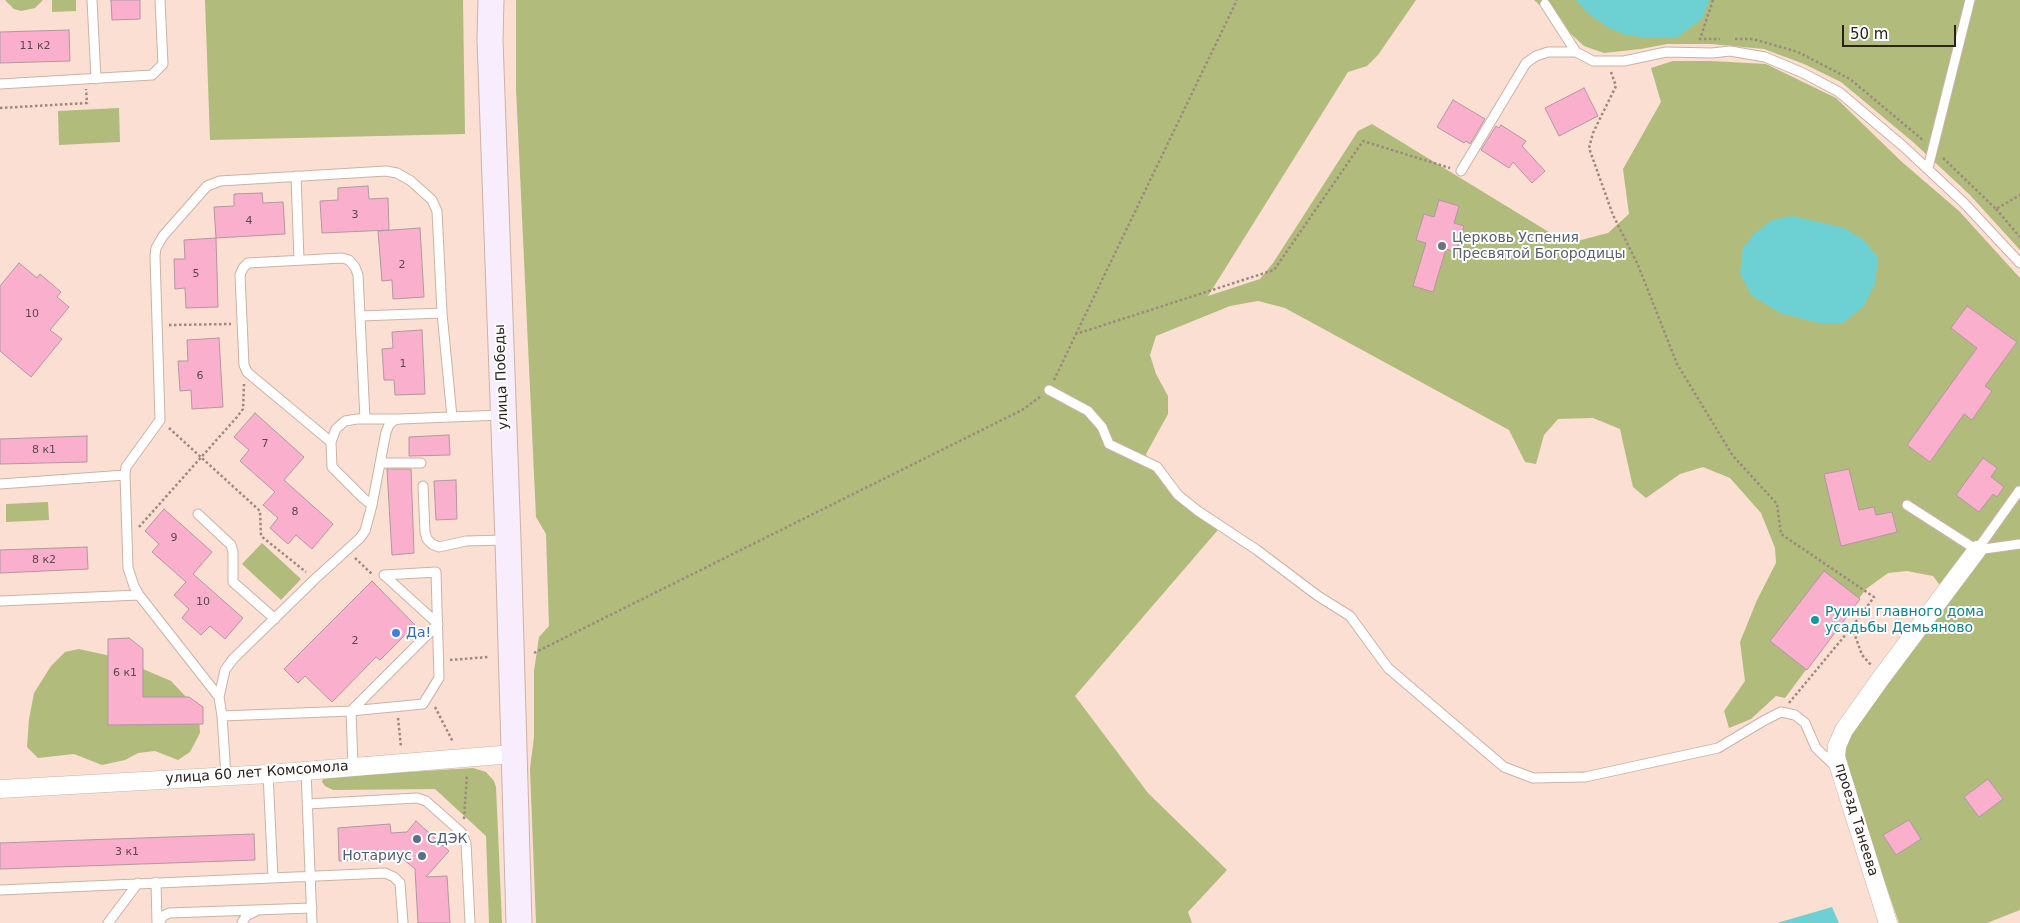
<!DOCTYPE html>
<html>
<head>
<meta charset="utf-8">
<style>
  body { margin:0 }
  #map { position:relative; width:2020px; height:923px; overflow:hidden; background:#fadfd2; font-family:"DejaVu Sans",sans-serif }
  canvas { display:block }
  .scale { position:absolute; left:1842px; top:25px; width:114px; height:22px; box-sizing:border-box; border:2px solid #2c221d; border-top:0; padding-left:6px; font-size:15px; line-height:18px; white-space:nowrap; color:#2c221d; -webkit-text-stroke:4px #fff; paint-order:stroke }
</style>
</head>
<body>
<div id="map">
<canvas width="2020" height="923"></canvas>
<div class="scale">50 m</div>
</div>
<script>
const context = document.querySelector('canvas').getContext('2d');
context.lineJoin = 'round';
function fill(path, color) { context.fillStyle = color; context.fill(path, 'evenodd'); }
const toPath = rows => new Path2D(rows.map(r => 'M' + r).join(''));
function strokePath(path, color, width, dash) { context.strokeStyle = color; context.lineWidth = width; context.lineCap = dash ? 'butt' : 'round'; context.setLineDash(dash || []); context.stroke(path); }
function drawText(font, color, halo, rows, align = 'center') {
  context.font = font + ' "DejaVu Sans",sans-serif'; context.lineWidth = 4; context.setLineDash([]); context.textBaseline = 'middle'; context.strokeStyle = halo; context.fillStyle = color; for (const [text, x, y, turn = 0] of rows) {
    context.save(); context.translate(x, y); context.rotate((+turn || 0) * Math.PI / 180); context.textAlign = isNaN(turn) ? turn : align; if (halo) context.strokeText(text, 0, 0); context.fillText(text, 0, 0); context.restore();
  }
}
const green = toPath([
  [5,0,43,0,35,8,21,11,14,9],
  [52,0,76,0,76,11,52,12],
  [205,0,463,0,465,134,210,140],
  [516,0,1416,0,1378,55,1367,66,1348,72,1208,296,1260,279,1273,263,1358,131,1372,124,1552,234,1581,240,1608,233,1629,214,1623,169,1661,102,1651,68,1673,61,1711,61,1766,64,1836,98,1902,162,1959,211,2020,278,2020,910,1987,923,1899,923,1846,771,1843,744,1945,592,1933,576,1907,571,1888,573,1866,589,1785,698,1776,696,1751,719,1729,728,1724,711,1745,681,1740,642,1757,600,1776,563,1775,548,1761,513,1730,478,1703,467,1680,474,1646,498,1633,487,1620,429,1593,418,1558,419,1544,435,1536,464,1525,462,1509,430,1285,308,1258,301,1230,306,1156,336,1150,355,1156,374,1168,396,1168,414,1146,454,1151,468,1223,524,1075,696,1148,793,1227,870,1188,912,1192,923,536,923,530,769,534,737,534,671,539,637,549,626,546,534,536,517,516,88],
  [1534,0,2020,0,2020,250,1970,195,1913,142,1841,82,1804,64,1764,49,1711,44,1667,44,1641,49,1604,53,1584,46],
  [119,108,120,142,59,145,58,111],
  [48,502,49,520,6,522,6,504],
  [262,543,301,579,281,600,242,564],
  [79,649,115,657,171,681,189,700,199,715,200,733,190,752,178,760,155,751,138,753,125,760,102,765,74,754,38,758,27,747,29,719,34,693,51,666,65,652],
  [473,768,486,772,494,781,496,787,502,923,489,923,486,836,435,789,333,790,325,786,322,782,323,779,327,777]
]);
const water = toPath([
  [1576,0,1709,0,1703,18,1676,38,1647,38,1626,35,1609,28,1589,14],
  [1792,216,1844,228,1864,240,1878,258,1875,284,1863,307,1843,323,1819,323,1780,313,1751,295,1740,273,1743,248,1754,234,1772,220],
  [1832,907,1839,923,1777,923]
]);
const building = toPath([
  [111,0,140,0,140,19,112,20,111,0],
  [69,30,70,61,0,63,0,32,69,30],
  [1584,88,1598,116,1559,136,1545,108,1584,88],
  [1453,100,1485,119,1470,144,1466,141,1464,143,1437,127,1453,100],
  [1501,125,1526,141,1522,146,1545,171,1532,183,1513,162,1509,168,1481,150,1496,126,1499,128,1501,125],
  [368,186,369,199,388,198,389,230,322,233,320,201,338,200,338,188,368,186],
  [262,193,263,203,283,202,285,234,216,238,214,207,234,206,234,194,262,193],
  [1439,200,1459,206,1454,223,1464,226,1456,252,1446,249,1433,292,1413,286,1426,243,1416,240,1424,214,1434,217,1439,200],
  [420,228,424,297,393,299,392,280,382,281,378,231,420,228],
  [216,238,218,307,186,308,185,288,175,289,174,259,185,259,184,240,216,238],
  [19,263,37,278,40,274,61,292,57,297,69,307,50,330,62,339,31,377,0,351,0,286,19,263],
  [1967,306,2017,342,1985,386,1992,391,1972,420,1964,414,1930,462,1907,445,1977,348,1951,328,1967,306],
  [422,330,425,394,395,395,394,380,384,380,382,349,393,348,392,332,422,330],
  [219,338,223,407,192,409,191,390,180,391,178,361,188,361,187,340,219,338],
  [255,413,304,457,284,480,333,524,312,549,296,535,288,544,270,528,278,518,263,505,275,492,240,461,249,450,234,437,255,413],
  [449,435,450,455,409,456,409,437,449,435],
  [87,436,87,462,0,464,0,439,87,436],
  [1983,458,1997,468,1991,477,2004,487,1997,497,1993,494,1979,512,1956,495,1983,458],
  [387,469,411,469,414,553,392,555,387,469],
  [1849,469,1859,510,1874,507,1876,515,1892,512,1897,532,1841,546,1824,474,1849,469],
  [456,480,457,519,436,520,434,481,456,480],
  [164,509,212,552,193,574,243,618,225,639,210,626,201,635,182,618,189,609,174,595,186,582,152,552,159,544,145,531,164,509],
  [87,547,88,569,0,573,0,550,87,547],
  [1824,571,1860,599,1807,670,1770,641,1824,571],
  [372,581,415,625,380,660,376,657,332,702,305,676,298,683,284,669,372,581],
  [129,638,143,649,143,697,189,697,203,707,203,724,108,725,108,639,129,638],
  [1988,779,2003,799,1979,817,1964,797,1988,779],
  [1909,820,1921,839,1896,855,1883,835,1909,820],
  [416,821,449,851,426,877,447,876,450,923,418,923,415,869,403,859,339,861,338,828,390,824,391,833,407,832,416,821],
  [254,834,255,860,0,869,0,843,254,834]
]);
const path = toPath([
  [1713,0,1700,39,1720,39],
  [1735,39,1753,39,1798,52,1850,79,1924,141],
  [1611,72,1616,86,1593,133,1589,148,1613,215,1638,265,1677,364,1733,456,1777,504,1781,534,1874,597,1852,627,1789,703],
  [0,108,87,103,86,89],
  [1943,158,1996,209,2020,195],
  [1996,209,2020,237],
  [169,325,231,324],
  [1076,334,1237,0],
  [1054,380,1076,334,1274,270,1363,141,1450,168],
  [169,428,260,511,261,536,306,572],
  [139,527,237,417,243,409,244,384],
  [355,558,373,575],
  [1852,627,1862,655,1871,665],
  [534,653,1022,410,1040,397],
  [450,660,488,657],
  [435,707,453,742],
  [398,718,401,747],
  [464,819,467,774]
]);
const lane = toPath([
  [92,0,96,79],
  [1545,4,1576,52,1593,61,1624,61,1666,52,1712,53,1730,51,1765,57,1803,73,1839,92,1904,147,1964,203,2020,263],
  [0,84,152,75,163,64,160,0],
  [1928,168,1970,0],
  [1461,171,1526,63,1536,56,1548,52,1576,52],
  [296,176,299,260],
  [360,316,442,313],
  [1049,390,1088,411,1102,427,1109,444,1157,467,1178,495,1198,511,1257,550,1318,596,1350,616,1388,668,1504,767,1533,778,1585,777,1718,748,1765,720,1781,712,1795,715,1805,723,1816,748,1836,767],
  [331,442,247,372,244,365,240,275,243,268,248,263,342,258,349,260,355,267,358,275,365,419],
  [380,463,421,463],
  [0,484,125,475],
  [423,486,425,532,427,539,432,544,439,547,466,541,505,540],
  [372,505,363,498,332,467,331,442,336,429,345,421,357,419,398,419],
  [1907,505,1977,550,2020,544],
  [198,514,231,545,233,552,233,582,275,619],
  [1977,550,2019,491],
  [384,575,438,624],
  [0,601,139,595],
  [219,697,225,670,233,659,315,579,360,538,365,531,372,505,386,432,389,425,394,420,400,419,502,415],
  [351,711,423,704,439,678,436,572,384,575],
  [351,711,438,624],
  [222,716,351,711,353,766],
  [306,770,312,923],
  [268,774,273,878],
  [226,776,222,716,219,697,139,595,134,586,128,568,125,475,126,467,160,420,155,256,156,248,163,236,207,186,220,181,386,171,397,173,411,181,432,200,437,211,442,313,452,417],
  [307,804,417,798,426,801,461,832,466,843,470,923],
  [156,882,157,923],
  [0,890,385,873,394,877,400,883,403,923],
  [108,923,138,883],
  [159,923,163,916,169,913,312,908],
  [242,923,246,916,256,911]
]);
const street = toPath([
  [0,789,268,774,513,754],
  [1888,923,1840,770,1836,757,1837,746,1844,730,1881,678,1977,550]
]);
const secondary = toPath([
  [491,0,490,40,508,540,519,923]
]);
const markers = [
  [1442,246,5,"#6b7280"],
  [1815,620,5,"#0f9aa8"],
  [396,633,5,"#3f7fe0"],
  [417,839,5,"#5c6f8a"],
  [422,856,5,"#5c6f8a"]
];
const numberNames = [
  ["11 к2",35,46],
  ["3",355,215],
  ["4",249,221],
  ["2",402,265],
  ["5",196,274],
  ["10",32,314],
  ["1",403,364],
  ["6",200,376],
  ["7",265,444],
  ["8 к1",44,450],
  ["8",295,512],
  ["9",174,538],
  ["8 к2",44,560],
  ["10",203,602],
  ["2",355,641],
  ["6 к1",125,673],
  ["3 к1",127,852]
];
const worshipNames = [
  ["Церковь Успения",1452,238],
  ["Пресвятой Богородицы",1452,254]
];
const streetNames = [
  ["улица Победы",502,377,-92],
  ["улица 60 лет Комсомола",257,773,-4],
  ["проезд Танеева",1856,820,73]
];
const cultureNames = [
  ["Руины главного дома",1825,612],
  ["усадьбы Демьяново",1825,628]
];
const shopNames = [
  ["Да!",406,633]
];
const serviceNames = [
  ["СДЭК",427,839],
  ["Нотариус",412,856,"right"]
];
fill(green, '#b1bb7c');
fill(water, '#6dd1d4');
fill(building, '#fab0cc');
strokePath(building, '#b297a1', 1);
strokePath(lane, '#ccb2a6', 11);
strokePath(street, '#ccb2a6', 19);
strokePath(secondary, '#ccb2a6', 27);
strokePath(path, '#9c897f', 2.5, [2.5, 2.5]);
strokePath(lane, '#fff', 9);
strokePath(street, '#fff', 18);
strokePath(secondary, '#f8edfd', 25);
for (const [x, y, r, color] of markers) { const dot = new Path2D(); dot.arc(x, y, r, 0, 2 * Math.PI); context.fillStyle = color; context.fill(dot); strokePath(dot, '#fff', 2); }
drawText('11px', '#604649', null, numberNames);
drawText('14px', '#5b616d', '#fff', worshipNames, 'left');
drawText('14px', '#2c221d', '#fff', streetNames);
drawText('14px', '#0d838f', '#fff', cultureNames, 'left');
drawText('14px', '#366cbe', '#fff', shopNames, 'left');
drawText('14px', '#4e5e75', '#fff', serviceNames, 'left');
</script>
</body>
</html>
